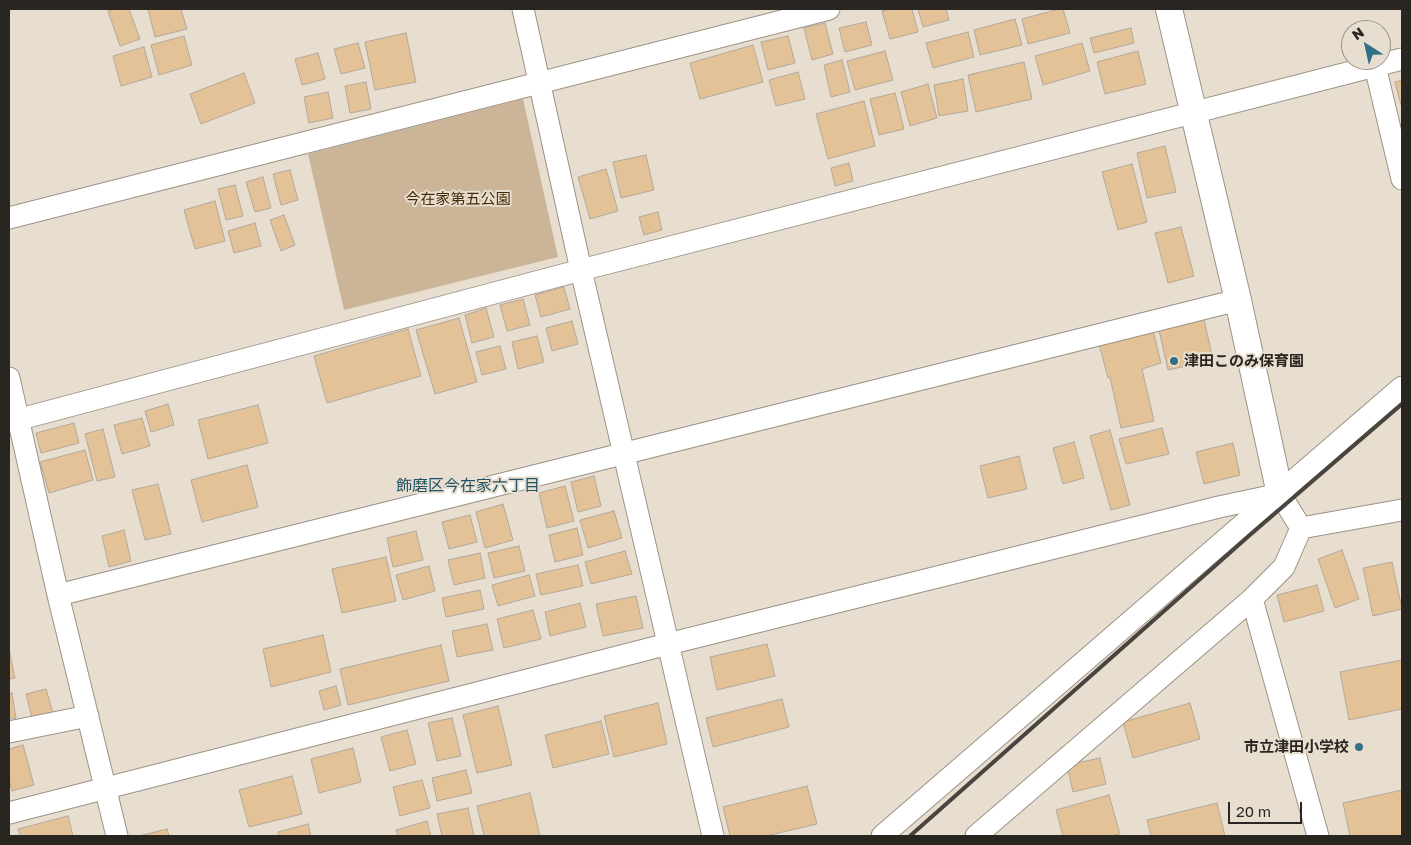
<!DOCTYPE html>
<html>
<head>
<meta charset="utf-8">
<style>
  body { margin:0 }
  #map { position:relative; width:1411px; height:845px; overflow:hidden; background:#e8ded0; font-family:"Golos Text",sans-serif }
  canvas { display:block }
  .frame { position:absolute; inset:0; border:10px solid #292520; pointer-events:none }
  .north { position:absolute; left:1341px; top:20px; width:50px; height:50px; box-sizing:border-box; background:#e8ded0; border:1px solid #9c948a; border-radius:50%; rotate:325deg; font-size:14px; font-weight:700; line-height:20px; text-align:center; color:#292520 }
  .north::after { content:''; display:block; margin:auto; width:18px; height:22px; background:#317085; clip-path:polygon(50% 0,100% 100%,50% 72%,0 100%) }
  .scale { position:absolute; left:1228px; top:802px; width:74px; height:22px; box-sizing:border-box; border:2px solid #292520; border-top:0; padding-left:6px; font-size:15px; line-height:18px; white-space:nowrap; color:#292520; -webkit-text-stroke:4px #e8ded0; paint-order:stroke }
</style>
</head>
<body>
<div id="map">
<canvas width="1411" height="845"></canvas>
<div class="frame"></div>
<div class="north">N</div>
<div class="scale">20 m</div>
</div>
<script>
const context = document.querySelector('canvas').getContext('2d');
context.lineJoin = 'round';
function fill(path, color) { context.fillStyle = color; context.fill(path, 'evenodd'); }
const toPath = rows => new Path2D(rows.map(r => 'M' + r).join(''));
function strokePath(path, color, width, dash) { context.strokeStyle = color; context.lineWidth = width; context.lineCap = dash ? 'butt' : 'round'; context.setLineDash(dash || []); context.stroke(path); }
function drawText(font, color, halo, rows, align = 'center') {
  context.font = font + ' "Golos Text","Noto Sans JP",sans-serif'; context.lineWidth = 4; context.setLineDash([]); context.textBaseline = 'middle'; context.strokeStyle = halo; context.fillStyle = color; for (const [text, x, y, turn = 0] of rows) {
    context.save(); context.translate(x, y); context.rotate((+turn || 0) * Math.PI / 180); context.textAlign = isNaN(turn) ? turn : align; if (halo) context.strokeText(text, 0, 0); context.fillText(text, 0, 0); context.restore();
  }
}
const green = toPath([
  [523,99,558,257,344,310,308,154]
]);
const building = toPath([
  [114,9,129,9,140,39,120,46,108,11,114,9],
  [148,9,181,9,187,29,155,37,148,9],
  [891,9,912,9,918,32,890,39,882,11,891,9],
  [918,9,946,9,949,20,923,27,918,9],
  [1059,9,1063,9,1070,33,1028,44,1022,19,1059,9],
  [1015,19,1022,45,980,55,974,30,1015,19],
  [866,22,872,45,845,52,839,28,866,22],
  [825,23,833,54,812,60,804,28,825,23],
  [1131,28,1134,43,1094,53,1090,38,1131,28],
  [968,32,974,57,933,68,926,43,968,32],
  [406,33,416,82,375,90,365,42,406,33],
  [184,36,192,65,159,75,151,45,184,36],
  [788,36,795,63,768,70,761,42,788,36],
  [358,43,365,68,341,74,334,49,358,43],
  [1082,43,1090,71,1043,85,1035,56,1082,43],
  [753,45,763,82,700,99,690,63,753,45],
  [144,47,152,77,121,86,113,56,144,47],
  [885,51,893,80,855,90,847,61,885,51],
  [1138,51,1146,84,1105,94,1097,62,1138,51],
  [318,53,325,79,302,85,295,59,318,53],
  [842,60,850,92,831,97,824,65,842,60],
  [1024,62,1032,99,976,112,968,75,1024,62],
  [798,72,805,99,776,106,769,80,798,72],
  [244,73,255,103,201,124,190,94,244,73],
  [963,79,968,111,939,116,934,85,963,79],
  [1402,80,1402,105,1401,105,1395,82,1402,80],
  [366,82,371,109,350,113,345,86,366,82],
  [928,84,937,118,910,126,901,92,928,84],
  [328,92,333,118,309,123,304,97,328,92],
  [895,93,904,129,879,135,870,99,895,93],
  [864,101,875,146,828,159,816,114,864,101],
  [1165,146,1176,192,1147,198,1137,153,1165,146],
  [646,155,654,190,621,198,613,162,646,155],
  [849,163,853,181,835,186,831,168,849,163],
  [1132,164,1147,222,1118,230,1102,172,1132,164],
  [606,169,618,211,590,219,578,177,606,169],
  [290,170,298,200,281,205,273,174,290,170],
  [263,177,271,208,255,212,246,182,263,177],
  [235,185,243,216,226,220,218,189,235,185],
  [215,201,225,241,195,249,184,210,215,201],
  [658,212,662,230,644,235,639,217,658,212],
  [284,215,295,245,281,251,270,220,284,215],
  [255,223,261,246,234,253,228,231,255,223],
  [1181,227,1194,276,1168,283,1155,233,1181,227],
  [564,287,570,309,541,317,535,295,564,287],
  [523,299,530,325,507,331,500,305,523,299],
  [486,308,494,337,472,343,465,315,486,308],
  [459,318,477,382,435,394,416,330,459,318],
  [1204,319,1213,360,1168,370,1159,330,1204,319],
  [572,321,578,344,552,351,546,328,572,321],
  [408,329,421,376,327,403,314,356,408,329],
  [1153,330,1161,363,1142,369,1154,421,1121,428,1110,377,1108,378,1099,344,1153,330],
  [537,336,544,362,518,369,512,342,537,336],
  [500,346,506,369,482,375,476,352,500,346],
  [168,404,174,425,151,432,145,411,168,404],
  [258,405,268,443,208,459,198,420,258,405],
  [142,418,150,446,122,454,114,425,142,418],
  [74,423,79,443,41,453,36,433,74,423],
  [1162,428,1169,454,1126,464,1119,439,1162,428],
  [103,429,115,477,97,481,85,434,103,429],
  [1110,430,1130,505,1111,510,1090,436,1110,430],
  [1074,442,1084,478,1063,484,1053,448,1074,442],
  [1233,443,1240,475,1204,484,1196,452,1233,443],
  [85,450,93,480,49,493,40,462,85,450],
  [1019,456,1027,489,988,498,980,466,1019,456],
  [247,465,258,507,202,522,191,480,247,465],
  [594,476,601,506,578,512,571,482,594,476],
  [158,484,171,534,145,540,132,490,158,484],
  [565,486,574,521,547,528,539,493,565,486],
  [503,504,513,540,485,548,476,512,503,504],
  [614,511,622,538,588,548,580,520,614,511],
  [470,515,477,542,449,549,442,522,470,515],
  [577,528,583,555,555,562,549,535,577,528],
  [124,530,131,561,109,567,102,536,124,530],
  [416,531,423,560,393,567,387,538,416,531],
  [519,546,525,571,494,578,488,553,519,546],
  [1342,550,1359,599,1335,608,1318,559,1342,550],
  [625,551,632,574,591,584,585,562,625,551],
  [480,553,485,578,454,585,448,560,480,553],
  [386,557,396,601,342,613,332,569,386,557],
  [1392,562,1402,609,1373,616,1363,568,1392,562],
  [578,565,583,586,541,595,536,574,578,565],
  [429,566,435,591,403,600,396,575,429,566],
  [529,575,535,596,498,606,492,585,529,575],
  [1317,585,1324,611,1284,622,1277,595,1317,585],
  [480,590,484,609,446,617,442,598,480,590],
  [636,596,643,628,603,636,596,604,636,596],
  [580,603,586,627,550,636,545,612,580,603],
  [533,610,541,639,504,648,497,619,533,610],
  [487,624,493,650,457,657,452,631,487,624],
  [323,635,331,672,271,687,263,649,323,635],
  [767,644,775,676,717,690,710,657,767,644],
  [441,645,449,681,348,705,340,669,441,645],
  [9,649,15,678,9,679,9,649],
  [1402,660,1402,709,1349,720,1340,672,1402,660],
  [336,686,341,705,324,710,319,691,336,686],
  [46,689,53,713,32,718,26,694,46,689],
  [12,693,16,718,9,719,9,694,12,693],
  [782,699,789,727,713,747,706,718,782,699],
  [658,703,667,744,614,757,604,716,658,703],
  [1190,703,1200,739,1133,758,1123,722,1190,703],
  [498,706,512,765,477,773,463,715,498,706],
  [452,718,461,756,437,761,428,723,452,718],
  [601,721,609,754,553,768,545,735,601,721],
  [407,730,416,764,390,771,381,737,407,730],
  [23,745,34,785,12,791,9,779,9,749,23,745],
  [353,748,361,782,319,793,311,759,353,748],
  [1100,758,1106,784,1073,792,1067,765,1100,758],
  [466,770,472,793,437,801,432,778,466,770],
  [292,776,302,814,249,827,239,790,292,776],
  [422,780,430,808,400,816,393,787,422,780],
  [807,786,817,824,766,836,730,836,723,807,807,786],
  [1402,790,1402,836,1350,836,1343,803,1402,790],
  [530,793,540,836,484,836,477,806,530,793],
  [1109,795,1120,834,1110,836,1063,836,1056,810,1109,795],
  [1217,803,1225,836,1151,836,1147,820,1217,803],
  [468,808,474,836,442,836,437,814,468,808],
  [68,816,73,836,20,836,18,829,68,816],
  [427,821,431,836,398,836,396,830,427,821],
  [308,824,311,836,279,836,278,832,308,824],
  [167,829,169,836,139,836,167,829]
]);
const minor = toPath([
  [523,9,581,270,713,836],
  [1375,66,1402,179],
  [9,218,829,9],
  [9,378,58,595,117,836],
  [9,422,581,270,1402,59],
  [1301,528,1402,510],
  [58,595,1238,300],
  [1252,599,1318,836],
  [9,732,88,716],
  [9,813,668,644,1219,507,1280,494,1301,528],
  [882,836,1402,387],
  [976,836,1252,599,1284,567,1301,528]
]);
const tertiary = toPath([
  [1169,9,1238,300,1280,494]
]);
const rail = toPath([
  [910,836,1251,534,1402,404]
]);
const markers = [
  [1174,361,5,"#317085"],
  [1359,747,5,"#317085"]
];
const parkNames = [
  ["今在家第五公園",458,199]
];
const poiNames = [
  ["津田このみ保育園",1184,361],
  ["市立津田小学校",1349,747,"right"]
];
const neighbourhoodNames = [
  ["飾磨区今在家六丁目",468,486]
];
fill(green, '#cbb497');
fill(building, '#e4c297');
strokePath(building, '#b2a89b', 1);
strokePath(minor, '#9c9286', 23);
strokePath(tertiary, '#9c9286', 28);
strokePath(minor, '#fff', 21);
strokePath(tertiary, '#fff', 26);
strokePath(rail, '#49443d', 4);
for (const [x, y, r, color] of markers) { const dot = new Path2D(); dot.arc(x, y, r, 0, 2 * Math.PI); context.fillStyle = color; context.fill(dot); strokePath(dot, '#e8ded0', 2); }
drawText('15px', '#432c08', '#e8ded0', parkNames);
drawText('bold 15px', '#292520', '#e8ded0', poiNames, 'left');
drawText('16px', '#215364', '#e8ded0', neighbourhoodNames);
</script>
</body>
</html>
